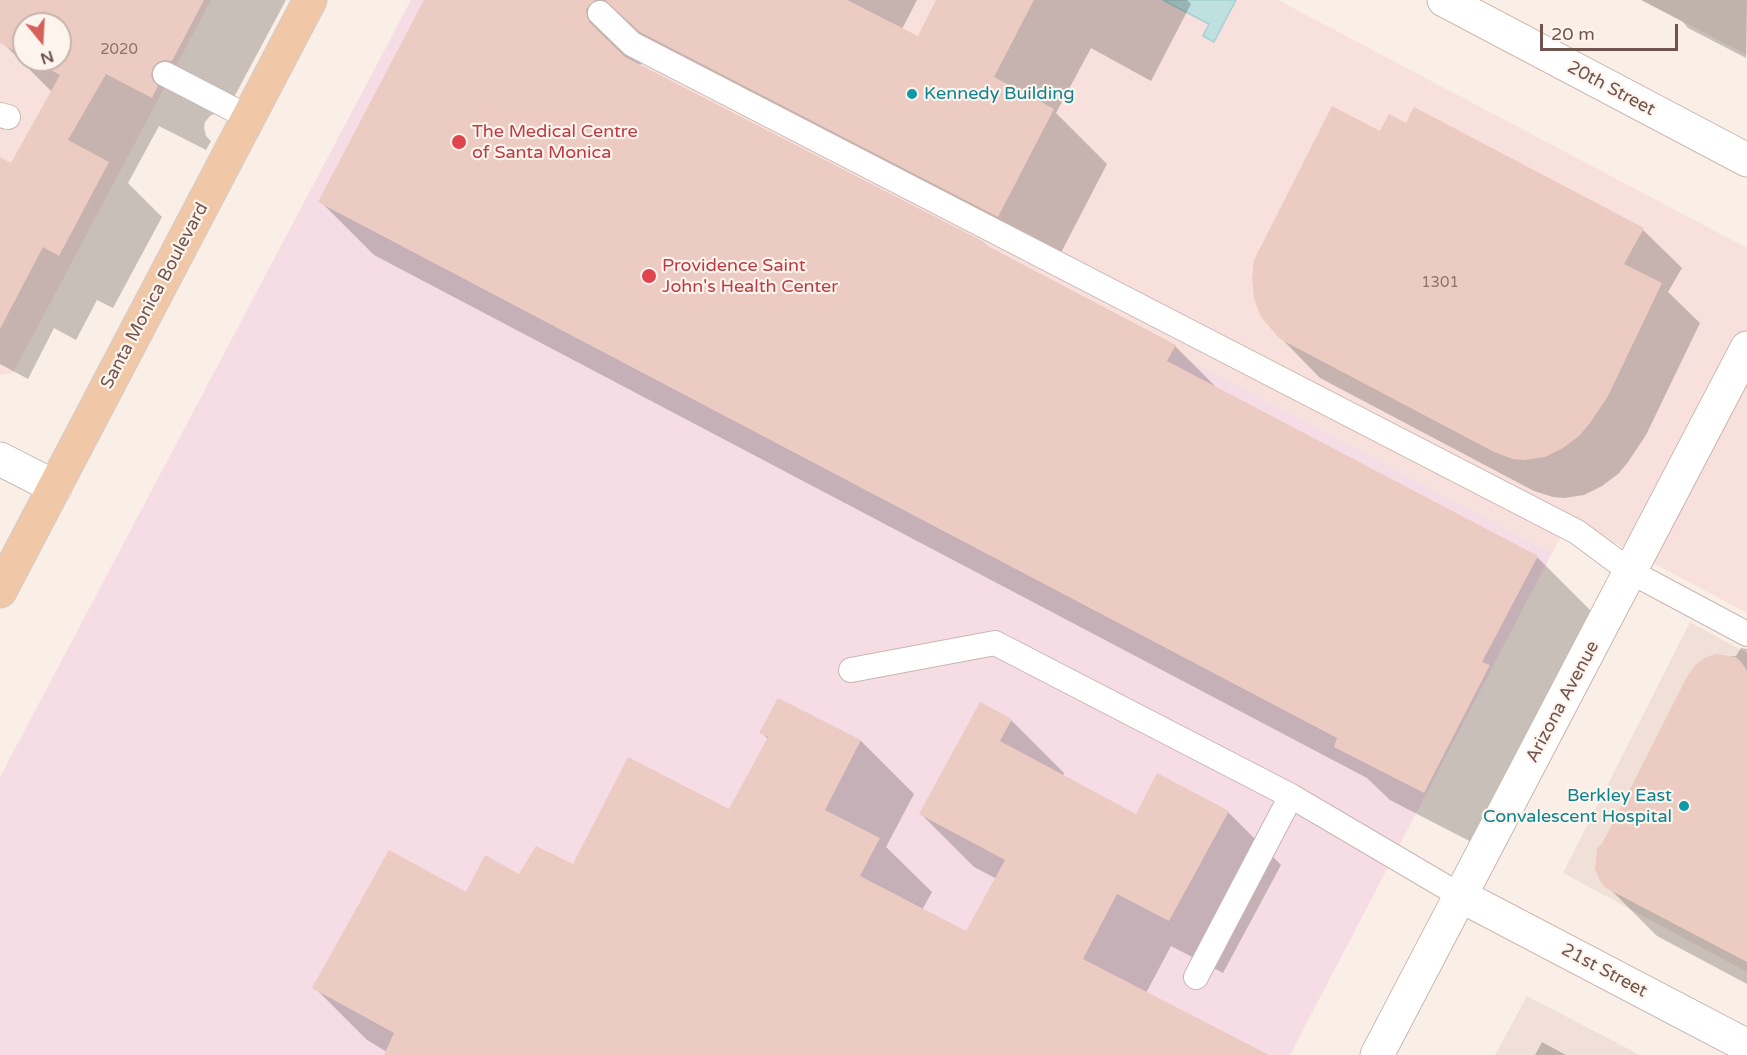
<!DOCTYPE html>
<html>
<head>
<meta charset="utf-8">
<style>
  body { margin:0 }
  #map { position:relative; width:1747px; height:1055px; overflow:hidden; background:#faefe7; font-family:"Varela Round",sans-serif }
  canvas { display:block }
  .north { position:absolute; left:12px; top:12px; width:60px; height:60px; box-sizing:border-box; background:#fdf4ed; border:2px solid #c5b4ae; border-radius:50%; rotate:162deg; font-size:16px; font-weight:700; line-height:24px; text-align:center; color:#70554f }
  .north::after { content:''; display:block; margin:auto; width:21px; height:27px; background:#d5615b; clip-path:polygon(50% 0,100% 100%,50% 72%,0 100%) }
  .scale { position:absolute; left:1540px; top:24px; width:138px; height:27px; box-sizing:border-box; border:3px solid #70554f; border-top:0; padding-left:8px; font-size:18px; line-height:21px; white-space:nowrap; color:#70554f; -webkit-text-stroke:4px #fdf4ed; paint-order:stroke }
</style>
</head>
<body>
<div id="map">
<canvas width="1747" height="1055"></canvas>
<div class="north">N</div>
<div class="scale">20 m</div>
</div>
<script>
const context = document.querySelector('canvas').getContext('2d');
context.lineJoin = 'round';
function fill(path, color) { context.fillStyle = color; context.fill(path, 'evenodd'); }
const toPath = rows => new Path2D(rows.map(r => 'M' + r).join(''));
function strokePath(path, color, width, dash) { context.strokeStyle = color; context.lineWidth = width; context.lineCap = dash ? 'butt' : 'round'; context.setLineDash(dash || []); context.stroke(path); }
function drawText(font, color, halo, rows, align = 'center') {
  context.font = font + ' "Varela Round",sans-serif'; context.lineWidth = 4.5; context.setLineDash([]); context.textBaseline = 'middle'; context.strokeStyle = halo; context.fillStyle = color; for (const [text, x, y, turn = 0] of rows) {
    context.save(); context.translate(x, y); context.rotate((+turn || 0) * Math.PI / 180); context.textAlign = isNaN(turn) ? turn : align; if (halo) context.strokeText(text, 0, 0); context.fillText(text, 0, 0); context.restore();
  }
}
const residential = toPath([
  [1642,0,1747,0,1747,55],
  [1690,622,1747,653,1747,972,1563,873],
  [1527,996,1640,1055,1495,1055]
]);
const commercial = toPath([
  [0,0,211,0,13,373,0,375],
  [24,24,60,24,60,60,24,60],
  [516,0,1278,0,1747,248,1747,613,1570,519,1552,553]
]);
const medical = toPath([
  [411,0,516,0,1552,553,1290,1055,0,1055,0,777]
]);
const water = toPath([
  [1163,0,1236,0,1214,42,1203,36,1209,24,1163,0]
]);
const shadow = toPath([
  [0,0,286,0,225,114,219,113,211,115,205,122,204,128,206,136,211,141,206,150,159,126,128,183,162,217,113,308,97,300,76,340,54,328,28,379,0,364,0,159,11,165,52,92,4,44,0,33],
  [24,24,60,24,60,60,24,60],
  [426,0,917,0,902,29,919,38,938,0,1187,0,1191,4,1151,81,1091,48,1056,113,1107,164,1052,270,644,56,640,66,984,243,988,248,1175,346,1220,391,1537,557,1591,611,1537,714,1543,720,1479,846,1390,800,1367,778,374,255,320,201],
  [1641,0,1747,0,1746,58,1688,28,1683,22],
  [1380,133,1643,230,1682,268,1668,292,1700,323,1646,435,1628,462,1618,474,1602,486,1584,495,1564,498,1553,497,1534,491,1320,378,1281,338],
  [1741,648,1747,649,1747,984,1657,936,1608,887,1603,845,1717,656,1736,656],
  [779,700,861,741,914,794,886,847,932,892,922,910,967,933,997,879,974,867,921,814,981,704,1011,720,1064,773,1063,776,1136,816,1228,812,1281,865,1223,973,1171,946,1146,993,1266,1055,390,1055,387,1052,367,1040,314,987,467,894,520,876,573,866,730,811,768,739,761,732],
  [1542,1042,1566,1055,1535,1055]
]);
const building = toPath([
  [0,0,204,0,172,61,164,60,158,62,153,67,151,75,153,81,158,86,152,98,106,74,68,140,109,162,59,256,43,247,0,329,0,157,11,163,60,75,32,60,60,60,60,24,24,24,24,56,0,43],
  [424,0,595,0,586,9,587,17,590,23,625,57,984,242,984,244,1176,345,1167,361,1538,556,1482,662,1490,665,1424,793,1334,747,1337,738,318,202],
  [605,0,847,0,918,36,936,0,1034,0,994,77,1054,109,998,217,640,32],
  [1332,106,1380,131,1389,114,1406,123,1414,107,1644,228,1624,264,1662,283,1608,396,1590,423,1579,436,1563,448,1545,457,1524,460,1513,459,1494,452,1280,339,1261,317,1254,299,1252,278,1254,260],
  [1716,654,1736,657,1742,663,1747,671,1747,962,1606,888,1600,881,1595,869,1597,848,1602,844,1687,677,1695,665,1704,658],
  [778,698,861,740,825,810,880,838,860,876,966,931,1005,860,919,814,980,702,1012,719,1000,741,1136,814,1157,773,1229,811,1169,921,1117,894,1083,959,1269,1055,384,1055,394,1033,312,988,389,850,466,892,485,855,519,874,536,846,573,864,628,757,729,809,768,737,759,733]
]);
const lane = toPath([
  [600,13,632,44,1577,532,1631,572,1747,634],
  [165,74,248,117],
  [0,115,8,117],
  [851,670,995,643,1291,796,1461,896],
  [1196,977,1291,796]
]);
const street = toPath([
  [0,459,55,487],
  [1461,896,1747,1046],
  [1377,1055,1747,348]
]);
const secondary = toPath([
  [1444,0,1747,160]
]);
const primary = toPath([
  [0,591,310,0]
]);
const markers = [
  [912,94,6,"#0f9aa8"],
  [459,142,8,"#e0444e"],
  [649,276,8,"#e0444e"],
  [1684,806,6,"#0f9aa8"]
];
const numberNames = [
  ["2020",119,50],
  ["1301",1440,283]
];
const streetNames = [
  ["20th Street",1611,89,28],
  ["Santa Monica Boulevard",155,296,-62],
  ["Arizona Avenue",1563,702,-62],
  ["21st Street",1604,971,28]
];
const cultureNames = [
  ["Kennedy Building",924,94],
  ["Berkley East",1672,796,"right"],
  ["Convalescent Hospital",1672,817,"right"]
];
const healthNames = [
  ["The Medical Centre",472,132],
  ["of Santa Monica",472,153],
  ["Providence Saint",662,266],
  ["John's Health Center",662,287]
];
fill(residential, '#f0e0d7');
fill(commercial, '#f8e0dd');
fill(medical, '#f6dce4');
fill(water, '#bee1e0');
strokePath(water, '#a6d1d0', 1.5);
fill(shadow, '#0003');
fill(building, '#eccbc2');
strokePath(lane, '#cab6af', 26);
strokePath(street, '#cab6af', 35);
strokePath(secondary, '#ceb7b0', 35);
strokePath(primary, '#d4ccca', 35);
strokePath(lane, '#fff', 24);
strokePath(street, '#fff', 33);
strokePath(secondary, '#fff', 33);
strokePath(primary, '#f0c8a8', 33);
for (const [x, y, r, color] of markers) { const dot = new Path2D(); dot.arc(x, y, r, 0, 2 * Math.PI); context.fillStyle = color; context.fill(dot); strokePath(dot, '#fdf4ed', 2); }
drawText('15px', '#8f726c', null, numberNames);
drawText('18px', '#70554f', '#fdf4ed', streetNames);
drawText('18px', '#0d838f', '#fdf4ed', cultureNames, 'left');
drawText('18px', '#be3a42', '#fdf4ed', healthNames, 'left');
</script>
</body>
</html>
